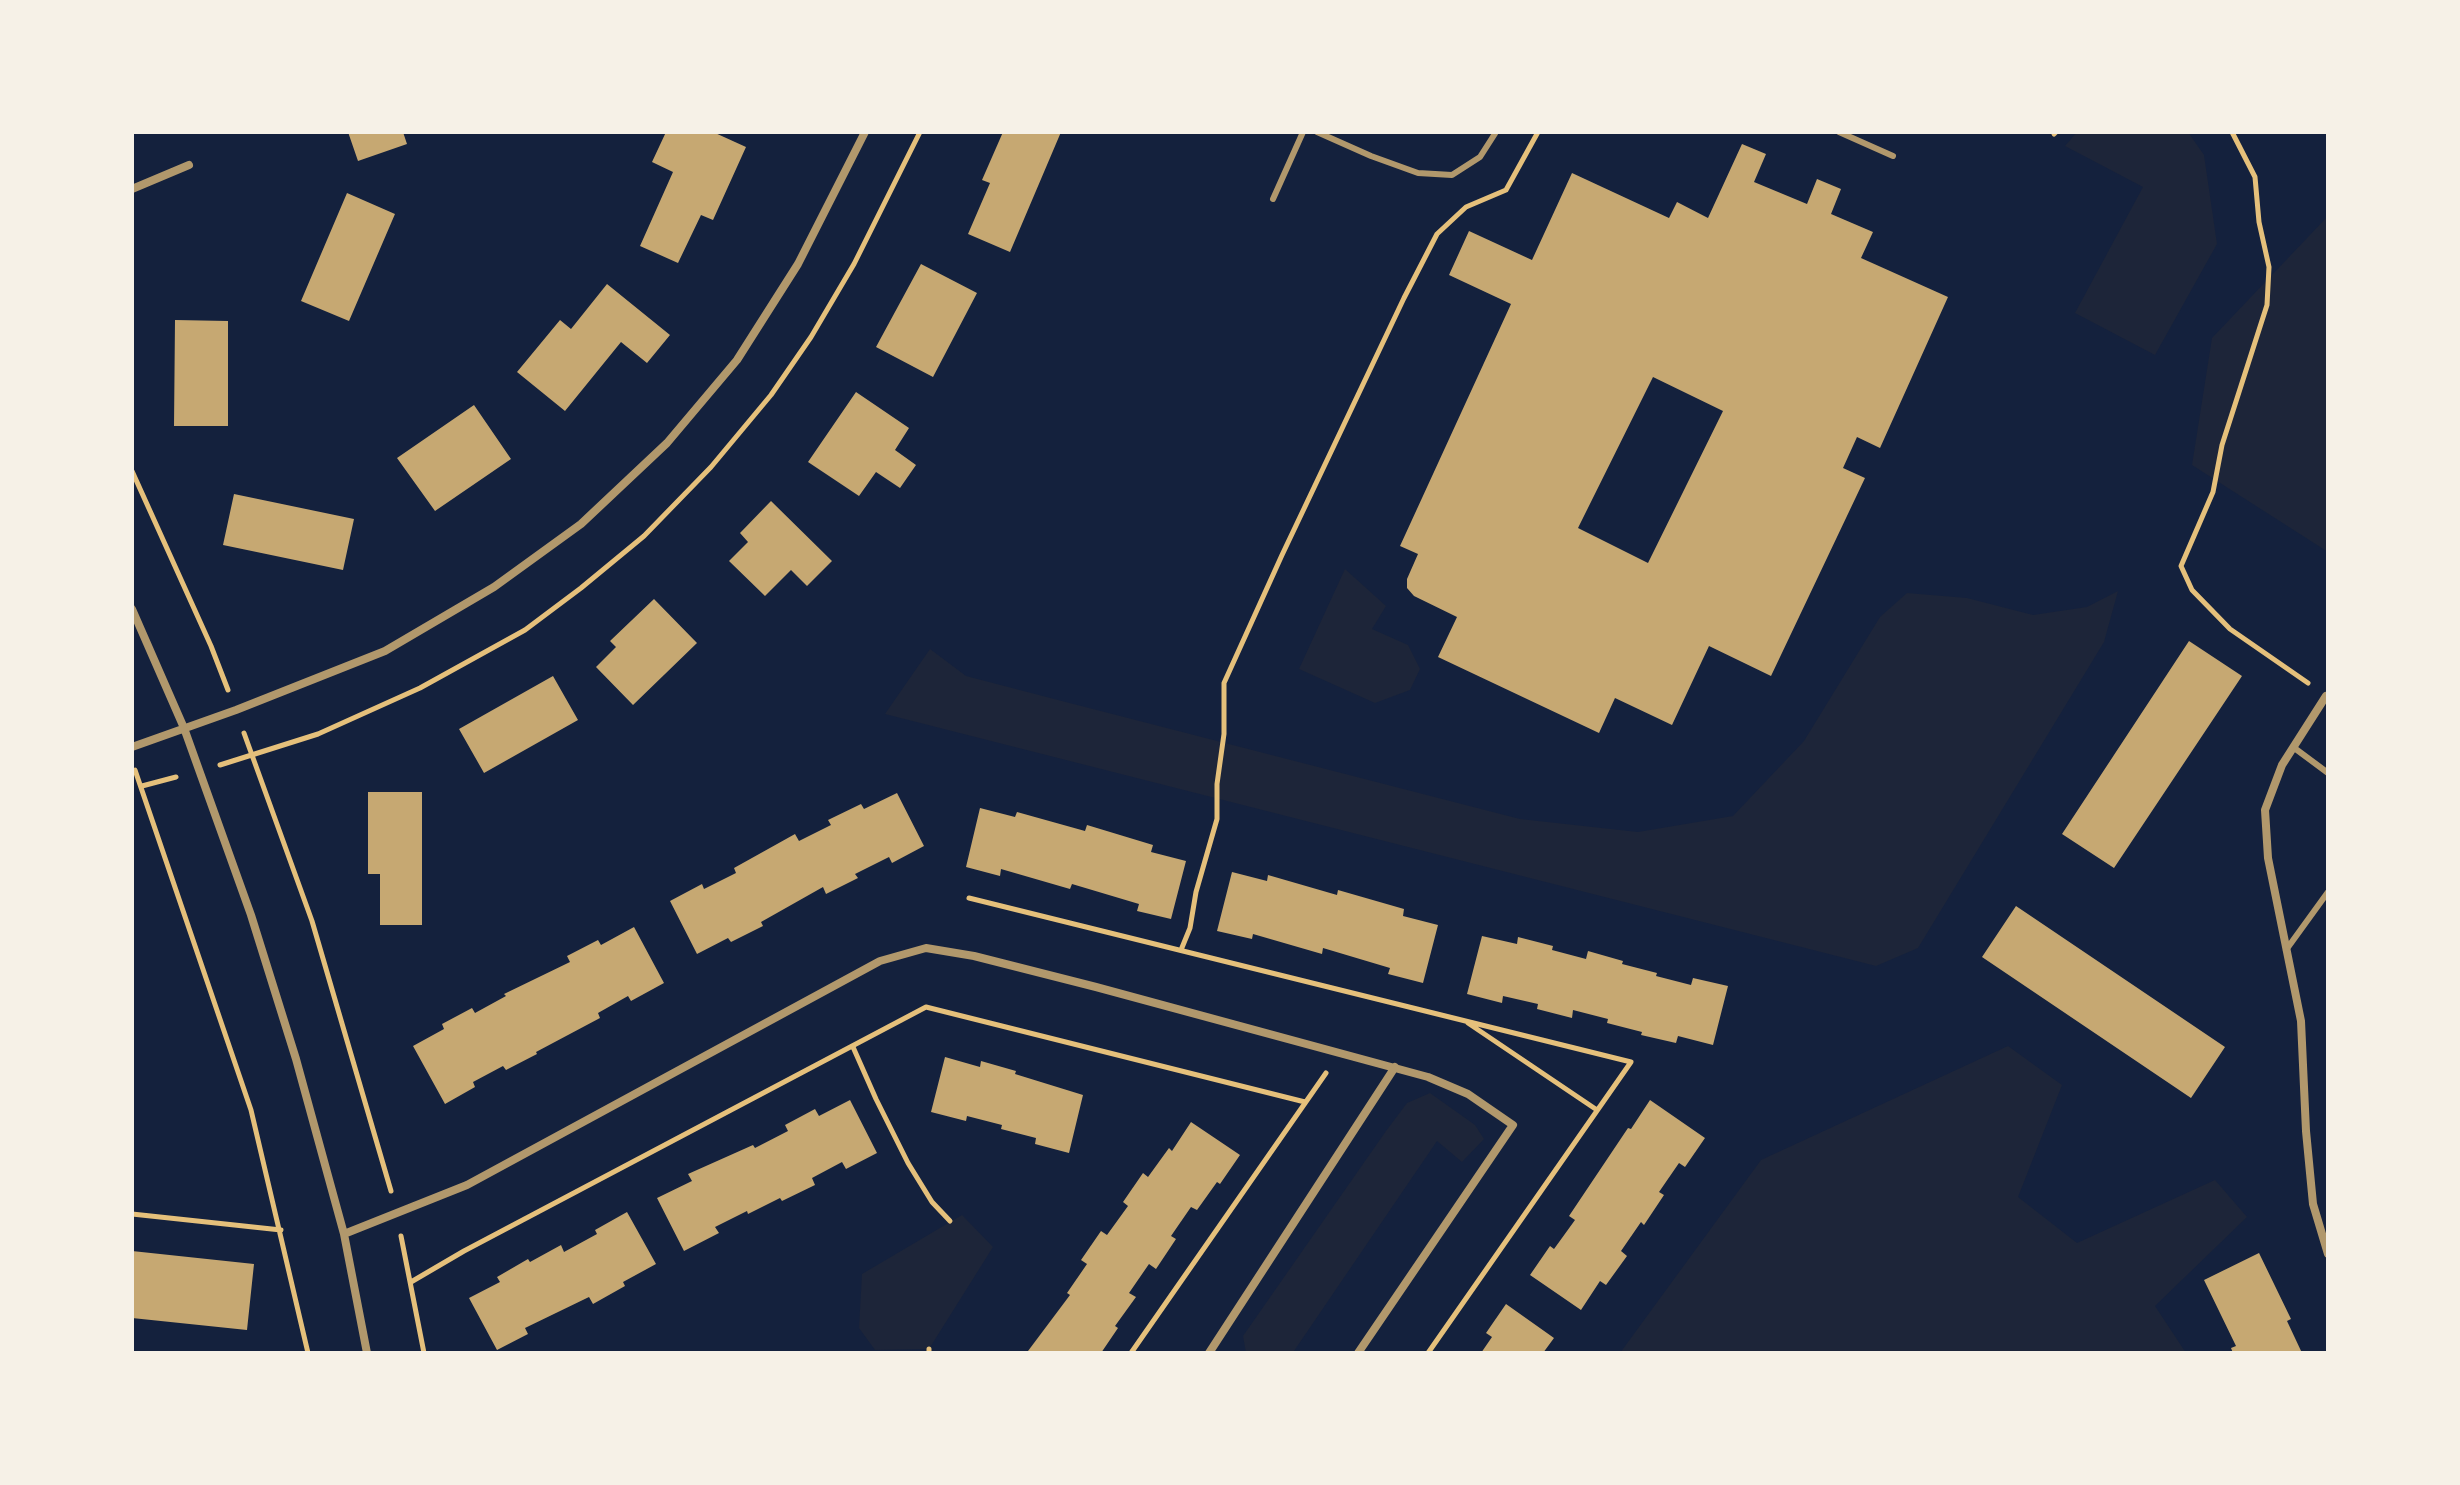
<!DOCTYPE html>
<html>
<head>
<meta charset="utf-8">
<style>
  body { margin:0 }
  #map { position:relative; width:2460px; height:1485px; overflow:hidden; background:#14213d; font-family:Rubik,sans-serif }
  canvas { display:block }
  .frame { position:absolute; inset:0; border:134px solid #f6f1e7; pointer-events:none }
</style>
</head>
<body>
<div id="map">
<canvas width="2460" height="1485"></canvas>
<div class="frame"></div>
</div>
<script>
const context = document.querySelector('canvas').getContext('2d');
context.lineJoin = 'round';
function fill(path, color) { context.fillStyle = color; context.fill(path, 'evenodd'); }
const toPath = rows => new Path2D(rows.map(r => 'M' + r).join(''));
function strokePath(path, color, width, dash) { context.strokeStyle = color; context.lineWidth = width; context.lineCap = dash ? 'butt' : 'round'; context.setLineDash(dash || []); context.stroke(path); }
const green = toPath([
  [2077,132,2188,132,2204,155,2217,244,2155,355,2075,313,2143,187,2065,146],
  [2328,216,2328,552,2192,465,2212,338],
  [1345,569,1386,606,1372,629,1408,645,1420,669,1410,690,1375,703,1299,669],
  [2118,591,2104,642,1918,948,1876,966,885,714,930,649,966,676,1058,700,1520,819,1638,832,1733,816,1804,741,1880,617,1907,593,1967,598,2033,615,2087,607],
  [2008,1046,2062,1085,2018,1197,2077,1243,2215,1180,2247,1217,2155,1306,2186,1353,1620,1353,1761,1160],
  [1430,1093,1475,1125,1484,1139,1462,1162,1437,1141,1294,1351,1296,1353,1246,1353,1243,1336,1386,1131,1407,1103],
  [962,1215,993,1247,929,1349,875,1350,859,1328,862,1274]
]);
const building = toPath([
  [348,132,403,132,407,144,358,161],
  [666,132,713,132,746,147,713,220,701,215,678,263,640,246,673,172,652,162],
  [1003,132,1061,132,1010,252,968,234,990,183,982,180],
  [1742,144,1766,154,1754,182,1807,204,1817,179,1841,189,1831,214,1873,232,1861,258,1948,297,1880,448,1857,437,1843,468,1865,478,1771,676,1709,646,1672,725,1615,698,1599,733,1438,657,1457,617,1414,596,1407,588,1407,579,1418,554,1400,546,1511,304,1449,275,1469,231,1532,260,1572,173,1669,218,1677,202,1708,218],
  [1653,377,1723,411,1648,563,1578,528],
  [347,193,395,214,349,321,301,301],
  [921,264,977,293,933,377,876,347],
  [607,284,670,335,647,363,621,342,565,411,517,372,560,320,571,329],
  [175,320,228,321,228,426,174,426],
  [856,392,909,428,895,450,916,465,900,488,876,472,859,496,808,462],
  [474,405,511,459,435,511,397,458],
  [234,494,354,519,343,570,223,545],
  [771,501,832,561,807,586,791,570,765,596,729,561,748,542,740,533],
  [654,599,697,643,633,705,596,667,616,647,610,641],
  [2189,641,2242,676,2114,868,2062,834],
  [553,676,578,720,484,773,459,729],
  [368,792,422,792,422,925,380,925,380,874,368,874],
  [897,793,924,846,892,863,889,857,855,874,858,878,826,894,823,887,761,922,763,926,731,942,728,938,697,954,670,901,702,884,704,889,736,873,734,868,795,834,799,841,831,825,828,820,861,804,864,809],
  [980,808,1015,817,1017,812,1085,831,1087,825,1153,845,1151,852,1186,861,1171,919,1137,911,1139,904,1072,884,1070,889,1001,869,1000,876,966,867],
  [1232,872,1267,881,1268,875,1337,895,1338,890,1404,909,1403,916,1438,925,1423,983,1388,974,1390,968,1323,948,1322,954,1253,934,1252,939,1217,931],
  [2016,906,2225,1047,2191,1098,1982,957],
  [634,927,664,983,631,1001,628,996,598,1013,600,1018,536,1052,537,1054,506,1070,503,1066,473,1082,475,1087,445,1104,413,1046,444,1029,442,1024,472,1008,475,1013,506,996,504,994,570,962,567,956,598,940,601,945],
  [1482,936,1517,944,1518,937,1553,946,1552,950,1586,959,1588,951,1623,961,1622,964,1657,973,1656,976,1691,985,1693,978,1728,986,1713,1045,1678,1036,1676,1043,1641,1035,1642,1032,1607,1023,1608,1019,1573,1010,1572,1018,1537,1009,1538,1004,1503,996,1502,1003,1467,994],
  [945,1057,980,1067,981,1061,1016,1071,1015,1074,1083,1095,1069,1153,1035,1144,1036,1138,1001,1129,1002,1125,967,1116,966,1121,931,1112],
  [850,1100,877,1153,846,1169,842,1162,812,1178,815,1185,782,1201,780,1198,748,1214,747,1211,715,1227,719,1233,684,1251,657,1198,692,1181,688,1174,753,1145,755,1148,788,1131,785,1125,815,1109,819,1116],
  [1650,1100,1705,1138,1685,1167,1679,1163,1659,1192,1664,1195,1644,1225,1641,1222,1621,1251,1627,1256,1606,1285,1600,1281,1581,1310,1530,1275,1550,1246,1554,1249,1575,1220,1569,1216,1628,1128,1631,1129],
  [1191,1122,1240,1155,1220,1184,1217,1182,1197,1210,1191,1207,1171,1236,1176,1239,1156,1269,1149,1264,1129,1293,1136,1297,1115,1326,1118,1328,1101,1353,1028,1351,1070,1295,1067,1293,1087,1264,1081,1260,1101,1231,1107,1235,1128,1206,1123,1202,1143,1173,1148,1177,1169,1148,1172,1151],
  [627,1212,656,1264,623,1282,625,1286,593,1304,589,1297,525,1328,528,1334,497,1350,469,1298,500,1282,497,1277,528,1259,530,1262,561,1245,564,1252,597,1234,595,1230],
  [132,1251,254,1264,247,1330,132,1318],
  [2259,1253,2291,1319,2287,1321,2302,1353,2233,1353,2231,1348,2236,1346,2204,1280],
  [1506,1304,1554,1338,1543,1353,1481,1353,1492,1337,1486,1333]
]);
const path = toPath([
  [2232,132,2255,177,2259,222,2269,267,2267,305,2222,445,2213,492,2181,566,2192,590,2230,629,2308,683],
  [2054,134,2056,132],
  [132,471,211,646,228,690],
  [244,733,312,921,391,1191],
  [220,765,318,734,420,688,525,630,581,588,644,536,711,467,771,395,811,337,854,264,920,132],
  [135,770,251,1110,308,1353],
  [142,786,176,777],
  [969,898,1631,1062,1428,1353],
  [1181,950,1190,928,1196,892,1217,819,1217,784,1224,734,1224,683,1282,555,1404,298,1437,234,1466,207,1506,190,1538,132],
  [1468,1023,1597,1110],
  [853,1047,876,1099,908,1163,932,1202,950,1221],
  [132,1214,281,1230],
  [401,1236,424,1353],
  [411,1282,464,1251,926,1007,1305,1102],
  [929,1349,929,1353],
  [1131,1353,1326,1073]
]);
const service = toPath([
  [1317,132,1371,156,1418,173,1452,175,1480,157,1496,132],
  [1839,132,1893,156],
  [1273,199,1303,132],
  [2293,747,2328,773],
  [2286,950,2328,892]
]);
const minor = toPath([
  [132,189,189,165],
  [132,609,184,728,251,915,296,1059,344,1234,367,1353],
  [2326,696,2282,765,2265,810,2268,858,2301,1021,2306,1131,2313,1204,2328,1254],
  [132,747,236,710,385,651,494,587,581,524,667,443,737,360,798,264,865,132],
  [344,1234,467,1185,880,961,926,948,974,956,1096,987,1428,1077,1468,1094,1513,1125,1358,1353],
  [1209,1353,1395,1067]
]);
fill(green, '#1d2539');
fill(building, '#c6a872');
strokePath(path, '#e5c07b', 5);
strokePath(service, '#b1986c', 6);
strokePath(minor, '#b1986c', 8);
</script>
</body>
</html>
